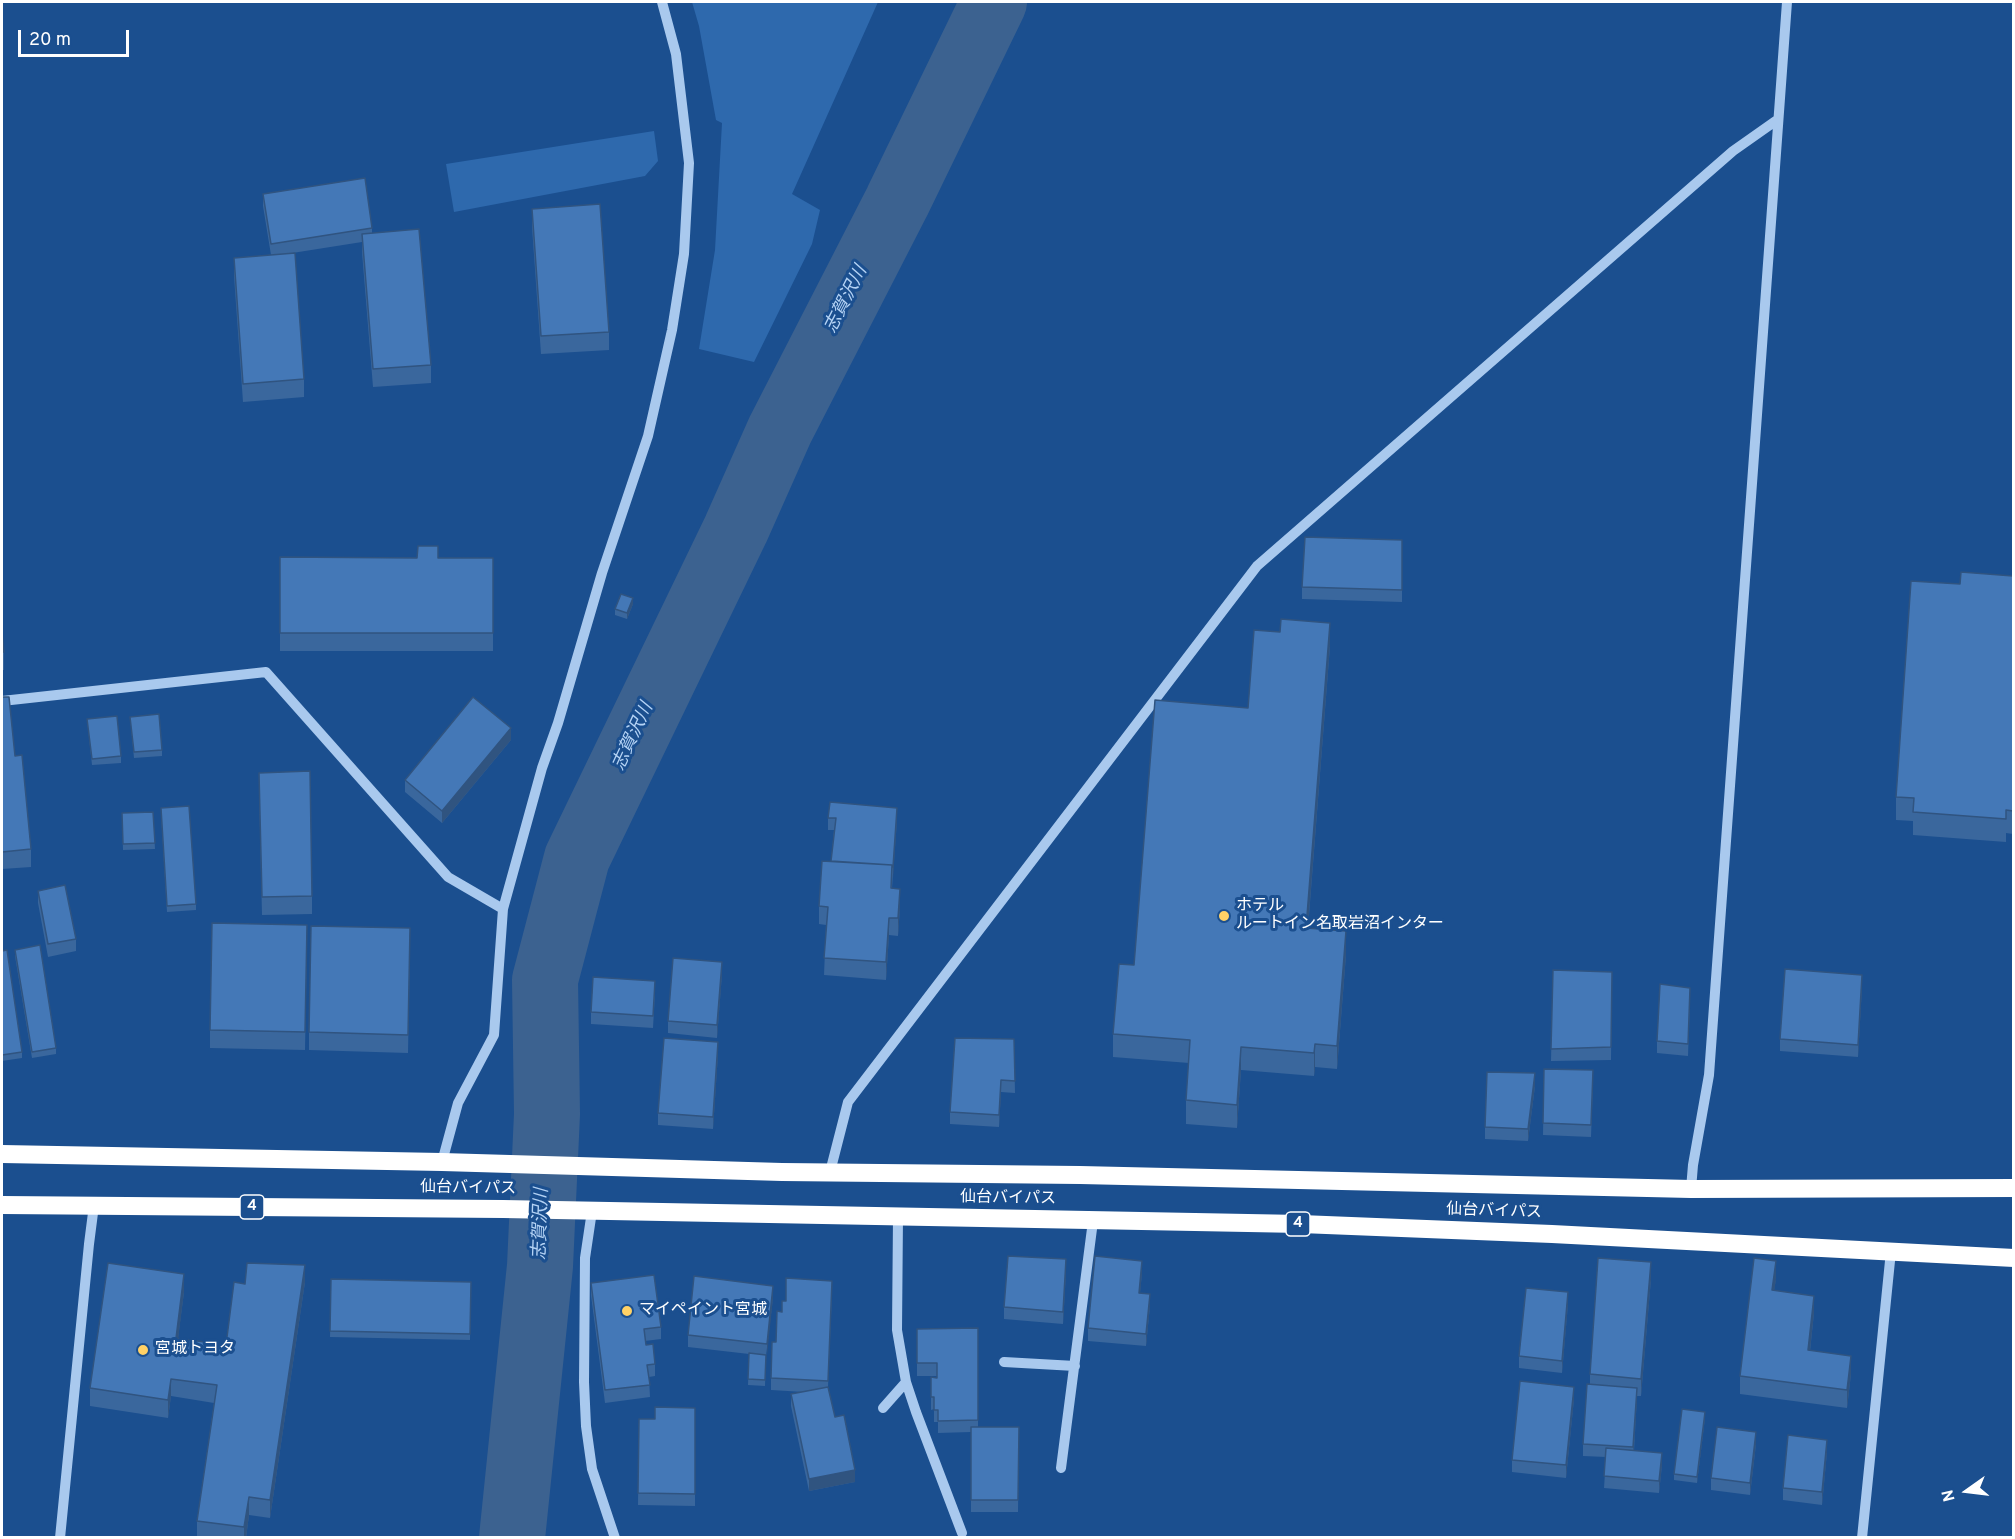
<!DOCTYPE html>
<html>
<head>
<meta charset="utf-8">
<style>
  body { margin:0 }
  #map { position:relative; width:2015px; height:1539px; overflow:hidden; background:#1b4f8f; font-family:Overpass,sans-serif }
  canvas { display:block }
  .frame { position:absolute; inset:0; border:3px solid #fff; pointer-events:none }
  .north { position:absolute; left:1937px; top:1461px; width:60px; height:60px; -webkit-text-stroke:4px #1b4f8f; paint-order:stroke; rotate:256deg; font-size:16px; font-weight:700; line-height:24px; text-align:center; color:#fff }
  .north::after { content:''; display:block; margin:auto; width:21px; height:27px; background:#fff; clip-path:polygon(50% 0,100% 100%,50% 72%,0 100%) }
  .scale { position:absolute; left:18px; top:30px; width:111px; height:27px; box-sizing:border-box; border:3px solid #fff; border-top:0; padding-left:8px; font-size:18px; line-height:21px; white-space:nowrap; color:#fff; -webkit-text-stroke:4px #1b4f8f; paint-order:stroke }
</style>
</head>
<body>
<div id="map">
<canvas width="2015" height="1539"></canvas>
<div class="frame"></div>
<div class="north">N</div>
<div class="scale">20 m</div>
</div>
<script>
const context = document.querySelector('canvas').getContext('2d');
context.lineJoin = 'round';
function fill(path, color) { context.fillStyle = color; context.fill(path, 'evenodd'); }
const toPath = rows => new Path2D(rows.map(r => 'M' + r).join(''));
function strokePath(path, color, width, dash) { context.strokeStyle = color; context.lineWidth = width; context.lineCap = dash ? 'butt' : 'round'; context.setLineDash(dash || []); context.stroke(path); }
function drawText(font, color, halo, rows, align = 'center') {
  context.font = font + ' Overpass,"Noto Sans JP",sans-serif'; context.lineWidth = 6; context.setLineDash([]); context.textBaseline = 'middle'; context.strokeStyle = halo; context.fillStyle = color; for (const [text, x, y, turn = 0] of rows) {
    context.save(); context.translate(x, y); context.rotate((+turn || 0) * Math.PI / 180); context.textAlign = isNaN(turn) ? turn : align; if (halo) context.strokeText(text, 0, 0); context.fillText(text, 0, 0); context.restore();
  }
}
const green = toPath([
  [692,2,878,2,792,194,820,210,812,244,754,362,699,349,715,250,722,123,716,120,699,26],
  [654,131,658,161,645,176,454,212,446,164]
]);
const river = toPath([
  [512,1538,540,1266,547,1114,545,980,577,858,736,529,780,430,897,202,994,2]
]);
const minor = toPath([
  [2,701,266,672,448,877,503,909],
  [442,1162,458,1103,494,1035,503,909,542,768,558,723,602,573,648,436,672,330,684,254,689,163,676,54,662,2],
  [830,1172,848,1102,1257,566,1733,151,1777,120],
  [1691,1189,1693,1165,1709,1075,1787,2],
  [592,1211,585,1258,584,1382,586,1426,592,1469,615,1538],
  [898,1217,897,1330,906,1382,916,1412,962,1533],
  [1004,1362,1075,1366],
  [883,1408,906,1382],
  [1061,1468,1093,1221],
  [60,1538,89,1244,94,1205],
  [1862,1538,1891,1251]
]);
const highway = toPath([
  [2,1154,442,1162,782,1172,1080,1175,1691,1189,2014,1188],
  [2,1205,503,1209,1301,1224,1552,1234,2014,1258]
]);
const wall = toPath([
  [263,194,372,228,372,233,431,365,431,383,373,387,362,252,362,242,286,254,304,379,304,397,243,402,234,276,234,258,271,255,263,206],
  [532,209,609,332,609,350,541,354,532,227],
  [1402,540,1402,602,1302,599,1302,587],
  [280,557,493,558,493,651,280,651],
  [2013,576,2013,834,2006,833,2006,842,1913,835,1913,821,1896,820,1896,797,1960,584],
  [633,604,627,619,615,615,615,609],
  [2,632,4,652,4,670,2,670],
  [1330,646,1308,928,1346,955,1337,1069,1315,1067,1314,1076,1241,1070,1237,1128,1186,1124,1186,1100,1189,1063,1113,1057,1113,1034,1134,965,1248,708],
  [2,697,15,756,31,849,31,867,2,869],
  [130,717,162,750,162,756,134,758],
  [87,719,121,756,121,763,92,765],
  [511,740,442,823,405,792,405,780],
  [259,790,312,896,312,914,262,915],
  [153,812,155,849,123,850,122,813],
  [161,814,196,904,196,910,167,912],
  [828,818,897,820,892,888,900,907,898,936,889,935,886,980,824,975,826,925,819,924,819,906,831,861,834,830,828,830],
  [38,891,76,939,76,951,48,957,38,903],
  [307,943,305,1050,210,1048,210,1030],
  [410,946,408,1053,309,1050,309,1032],
  [15,950,56,1048,56,1054,32,1058,15,956],
  [2,951,22,1052,22,1058,2,1061],
  [1553,970,1612,972,1611,1060,1551,1061],
  [722,974,717,1038,668,1033,668,1021],
  [1862,987,1858,1057,1780,1051,1780,1039],
  [655,993,653,1028,591,1024,591,1012],
  [1690,1000,1688,1056,1657,1053,1657,1041],
  [1014,1039,1015,1093,1001,1092,999,1127,950,1124,950,1112],
  [718,1054,713,1129,658,1125,658,1113],
  [1544,1069,1593,1082,1591,1137,1543,1135],
  [1535,1086,1528,1141,1485,1139,1485,1127],
  [1066,1272,1063,1324,1004,1319,1004,1307],
  [1142,1273,1140,1293,1150,1306,1146,1346,1088,1341,1088,1328],
  [331,1279,471,1282,470,1340,330,1337],
  [1651,1279,1641,1396,1637,1396,1634,1451,1662,1465,1659,1493,1604,1488,1606,1457,1583,1456,1583,1444,1590,1385,1590,1374],
  [1776,1279,1774,1290,1814,1313,1810,1351,1851,1374,1847,1408,1740,1394,1740,1376],
  [305,1282,270,1518,249,1515,246,1538,197,1538,197,1521,214,1403,171,1396,168,1418,90,1406,90,1388,184,1292,178,1338,226,1345,245,1284],
  [591,1283,661,1327,661,1339,645,1341,646,1345,655,1364,655,1376,649,1377,650,1397,605,1403,591,1295],
  [832,1293,828,1387,835,1417,855,1482,809,1491,791,1406,791,1394,804,1392,771,1390,771,1378,782,1312,786,1301],
  [773,1298,766,1356,765,1386,748,1385,749,1354,688,1347,688,1335],
  [1568,1304,1562,1373,1519,1368,1519,1356],
  [978,1328,978,1427,1019,1427,1018,1512,971,1512,971,1432,938,1433,938,1422,934,1422,934,1409,931,1410,931,1377,937,1378,937,1376,917,1376,917,1329],
  [1574,1399,1566,1478,1512,1472,1512,1460],
  [695,1408,695,1506,638,1505,639,1419,655,1419],
  [1705,1418,1697,1483,1674,1480,1674,1474],
  [1756,1444,1750,1495,1711,1490,1711,1478],
  [1827,1452,1822,1505,1783,1500,1783,1488]
]);
const shadedWall = toPath([
  [633,598,633,604,627,619,627,613],
  [1330,623,1330,646,1306,952,1306,928],
  [511,728,511,740,442,823,442,811],
  [897,808,897,820,893,879,893,867],
  [900,889,900,907,898,936,898,918],
  [889,918,889,935,886,980,886,962],
  [1346,931,1346,955,1337,1069,1337,1046],
  [722,962,722,974,717,1038,717,1025],
  [1862,975,1862,987,1858,1057,1858,1045],
  [718,1042,718,1054,713,1129,713,1117],
  [1315,1044,1315,1067,1314,1076,1314,1053],
  [1241,1047,1241,1070,1237,1128,1237,1105],
  [1535,1073,1535,1086,1528,1141,1528,1129],
  [1001,1080,1001,1092,999,1127,999,1115],
  [1066,1259,1066,1272,1063,1324,1063,1312],
  [1142,1261,1142,1273,1139,1305,1139,1293],
  [1776,1261,1776,1279,1772,1308,1772,1290],
  [1651,1262,1651,1279,1641,1396,1641,1379],
  [305,1265,305,1282,270,1518,270,1500],
  [184,1274,184,1292,176,1356,176,1338],
  [773,1286,773,1298,767,1356,767,1344],
  [1568,1292,1568,1304,1562,1373,1562,1361],
  [1150,1294,1150,1306,1146,1346,1146,1334],
  [1814,1296,1814,1313,1808,1368,1808,1350],
  [1851,1356,1851,1374,1847,1408,1847,1390],
  [171,1379,171,1396,168,1418,168,1400],
  [1574,1387,1574,1399,1566,1478,1566,1465],
  [1637,1388,1637,1400,1633,1459,1633,1447],
  [1705,1412,1705,1418,1697,1483,1697,1477],
  [1756,1432,1756,1444,1750,1495,1750,1483],
  [1827,1440,1827,1452,1822,1505,1822,1492],
  [1662,1453,1662,1465,1659,1493,1659,1481],
  [855,1470,855,1482,809,1491,809,1479],
  [249,1497,249,1515,246,1538,244,1538,244,1527]
]);
const building = toPath([
  [365,178,372,228,271,244,263,194,365,178],
  [600,204,609,332,541,336,532,209,600,204],
  [419,229,431,365,373,369,362,234,419,229],
  [295,253,304,379,243,384,234,258,295,253],
  [1305,537,1402,540,1402,590,1302,587,1305,537],
  [418,546,438,546,438,558,493,558,493,633,280,633,280,557,417,558,418,546],
  [1961,572,2013,576,2013,811,2006,810,2006,819,1913,812,1914,798,1896,797,1911,581,1960,584,1961,572],
  [621,594,633,598,627,613,615,609,621,594],
  [1281,619,1330,623,1306,928,1346,931,1337,1046,1315,1044,1314,1053,1241,1047,1237,1105,1186,1100,1190,1040,1113,1034,1119,964,1134,965,1155,700,1248,708,1254,630,1280,632,1281,619],
  [2,632,4,652,2,652,2,632],
  [2,697,9,697,15,756,22,755,31,849,2,852,2,697],
  [473,697,511,728,442,811,405,780,473,697],
  [159,714,162,750,134,752,130,717,159,714],
  [117,716,121,756,92,759,87,719,117,716],
  [310,771,312,896,262,897,259,773,310,771],
  [830,802,897,808,893,867,892,865,831,861,836,818,828,818,830,802],
  [189,806,196,904,167,906,161,808,189,806],
  [153,812,155,843,123,844,122,813,153,812],
  [822,861,892,865,891,888,900,889,898,918,889,918,886,962,824,958,828,907,819,906,822,861],
  [65,885,76,939,48,944,38,891,65,885],
  [212,923,307,925,305,1032,210,1030,212,923],
  [311,926,410,928,408,1035,309,1032,311,926],
  [40,945,56,1048,32,1052,15,950,40,945],
  [7,950,22,1052,2,1055,2,951,7,950],
  [673,958,722,962,717,1025,668,1021,673,958],
  [1785,969,1862,975,1858,1045,1780,1039,1785,969],
  [1553,970,1612,972,1611,1047,1551,1049,1553,970],
  [593,977,655,981,653,1016,591,1012,593,977],
  [1660,984,1690,988,1688,1044,1657,1041,1660,984],
  [664,1038,718,1042,713,1117,658,1113,664,1038],
  [955,1038,1014,1039,1015,1081,1001,1080,999,1115,950,1112,955,1038],
  [1544,1069,1593,1070,1591,1125,1543,1123,1544,1069],
  [1487,1072,1535,1073,1528,1129,1485,1127,1487,1072],
  [1008,1256,1066,1259,1063,1312,1004,1307,1008,1256],
  [1095,1256,1142,1261,1139,1293,1150,1294,1146,1334,1088,1328,1095,1256],
  [1598,1258,1651,1262,1641,1379,1590,1374,1598,1258],
  [1754,1258,1776,1261,1772,1290,1814,1296,1808,1350,1851,1356,1847,1390,1740,1376,1754,1258],
  [108,1263,184,1274,176,1338,226,1345,234,1282,245,1284,247,1263,305,1265,270,1500,249,1497,244,1527,197,1521,217,1385,171,1379,168,1400,90,1388,108,1263],
  [654,1275,661,1327,644,1329,646,1345,653,1344,655,1364,647,1365,650,1385,605,1390,591,1283,654,1275],
  [694,1276,773,1286,767,1344,688,1335,694,1276],
  [786,1278,832,1281,828,1381,771,1378,772,1342,776,1342,777,1311,782,1312,782,1301,786,1301,786,1278],
  [331,1279,471,1282,470,1334,330,1331,331,1279],
  [1526,1288,1568,1292,1562,1361,1519,1356,1526,1288],
  [978,1328,978,1420,938,1421,938,1410,934,1410,934,1397,931,1397,931,1377,937,1378,937,1363,917,1363,917,1329,978,1328],
  [749,1353,766,1355,765,1380,748,1379,749,1353],
  [1520,1381,1574,1387,1566,1465,1512,1460,1520,1381],
  [1587,1384,1637,1388,1633,1447,1583,1444,1587,1384],
  [828,1387,835,1417,844,1415,855,1470,809,1479,791,1394,828,1387],
  [655,1407,695,1408,695,1494,638,1493,639,1419,655,1419,655,1407],
  [1682,1409,1705,1412,1697,1477,1674,1474,1682,1409],
  [971,1427,1019,1427,1018,1500,971,1500,971,1427],
  [1717,1427,1756,1432,1750,1483,1711,1478,1717,1427],
  [1788,1435,1827,1440,1822,1492,1783,1488,1788,1435],
  [1606,1448,1662,1453,1659,1481,1604,1476,1606,1448]
]);
const markers = [
  [1224,916,6,"#ffd166"],
  [627,1311,6,"#ffd166"],
  [143,1350,6,"#ffd166"]
];
const shields = [
  [252,1207,24],
  [1298,1224,24]
];
const shieldNames = [
  ["4",252,1207],
  ["4",1298,1224]
];
const poiNames = [
  ["ホテル",1236,907],
  ["ルートイン名取岩沼インター",1236,925],
  ["マイペイント宮城",639,1311],
  ["宮城トヨタ",155,1350]
];
const streetNames = [
  ["仙台バイパス",468,1189,1],
  ["仙台バイパス",1008,1199,1],
  ["仙台バイパス",1494,1212,2]
];
const waterNames = [
  ["志賀沢川",847,300,-63],
  ["志賀沢川",634,737,-65],
  ["志賀沢川",542,1224,-88]
];
fill(green, '#2e69ad');
strokePath(river, '#3c6290', 66);
strokePath(minor, '#a9c9ee', 10);
strokePath(highway, '#fff', 18);
fill(wall, '#3a679d');
fill(shadedWall, '#305480');
fill(building, '#4478b7');
strokePath(building, '#305480', 1.5);
for (const [x, y, r, color] of markers) { const dot = new Path2D(); dot.arc(x, y, r, 0, 2 * Math.PI); context.fillStyle = color; context.fill(dot); strokePath(dot, '#1b4f8f', 2); }
for (const [x, y, w] of shields) { const box = new Path2D(); box.roundRect(x - w / 2, y - 12, w, 24, 4.5); context.fillStyle = '#1b4f8f'; context.fill(box); strokePath(box, '#fff', 1.5); }
drawText('bold 15px', '#fff', null, shieldNames);
drawText('16px', '#fff', '#1b4f8f', poiNames, 'left');
drawText('16px', '#fff', '#1b4f8f', streetNames);
drawText('italic 18px', '#b5d3f5', '#1b4f8f', waterNames);
</script>
</body>
</html>
